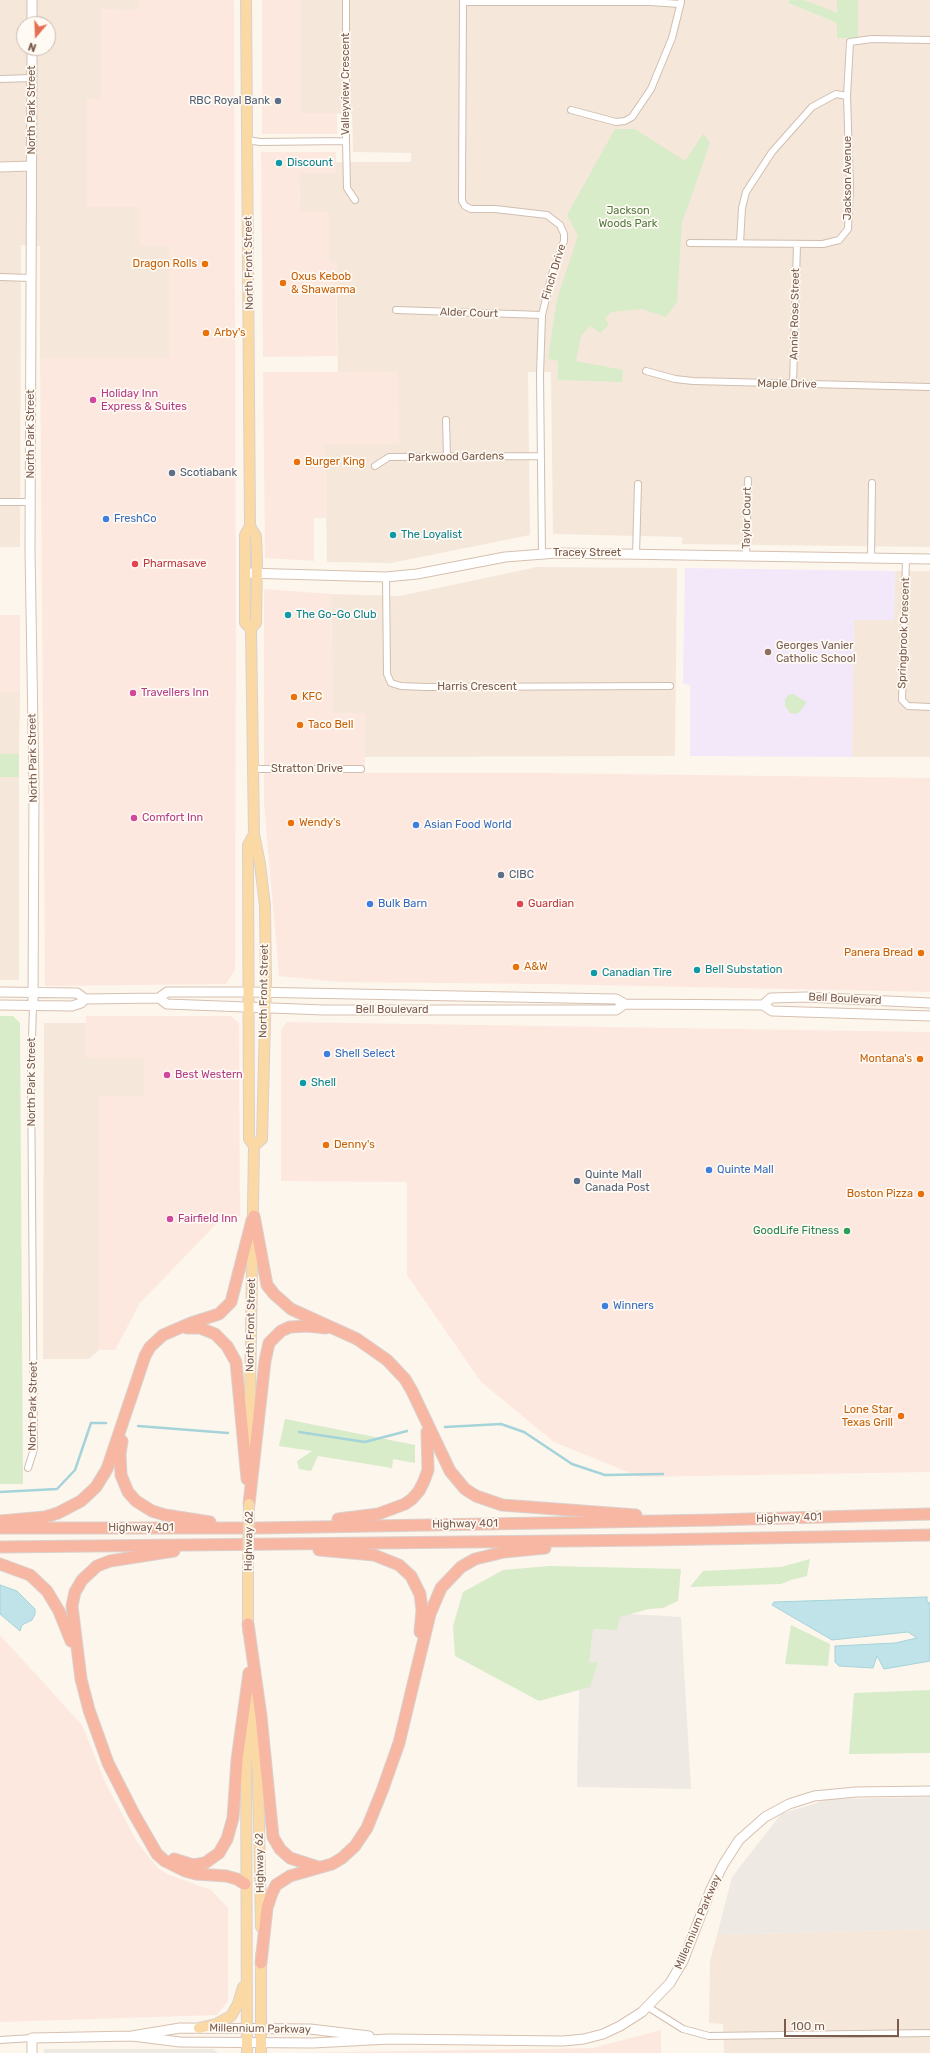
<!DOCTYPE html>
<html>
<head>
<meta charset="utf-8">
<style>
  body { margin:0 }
  #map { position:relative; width:930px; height:2053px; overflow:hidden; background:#fdf6ec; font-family:Rubik,sans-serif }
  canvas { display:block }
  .north { position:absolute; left:16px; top:16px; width:40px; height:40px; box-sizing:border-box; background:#fffaf3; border:1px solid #cabbb1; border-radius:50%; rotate:199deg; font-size:11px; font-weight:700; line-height:16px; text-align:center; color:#7a5c4d }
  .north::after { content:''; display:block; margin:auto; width:14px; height:18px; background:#e76f51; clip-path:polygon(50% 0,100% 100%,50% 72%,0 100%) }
  .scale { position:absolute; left:784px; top:2019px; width:115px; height:18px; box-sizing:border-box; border:2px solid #7a5c4d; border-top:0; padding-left:5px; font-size:12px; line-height:14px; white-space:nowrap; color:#7a5c4d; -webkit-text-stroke:3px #fffaf3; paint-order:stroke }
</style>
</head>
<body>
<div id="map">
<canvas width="930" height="2053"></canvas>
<div class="north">N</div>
<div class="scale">100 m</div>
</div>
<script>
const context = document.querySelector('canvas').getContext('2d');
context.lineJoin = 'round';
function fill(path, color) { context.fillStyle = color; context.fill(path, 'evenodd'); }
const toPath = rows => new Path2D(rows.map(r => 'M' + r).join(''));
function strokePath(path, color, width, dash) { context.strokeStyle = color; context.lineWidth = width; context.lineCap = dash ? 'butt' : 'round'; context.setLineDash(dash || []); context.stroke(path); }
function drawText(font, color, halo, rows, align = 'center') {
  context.font = font + ' Rubik,sans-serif'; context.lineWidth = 3.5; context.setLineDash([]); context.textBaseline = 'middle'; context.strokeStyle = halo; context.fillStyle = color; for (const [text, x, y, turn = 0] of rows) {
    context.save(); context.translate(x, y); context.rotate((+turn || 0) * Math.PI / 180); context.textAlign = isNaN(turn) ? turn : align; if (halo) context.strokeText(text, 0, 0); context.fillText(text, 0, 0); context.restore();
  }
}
const residential = toPath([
  [0,0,138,0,138,10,101,10,101,99,87,99,88,207,140,207,140,246,169,246,169,358,40,358,40,246,21,245,20,547,0,547],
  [24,24,48,24,48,48,24,48],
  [301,0,789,0,788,3,837,23,837,38,857,38,858,0,930,0,930,547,682,544,682,537,553,534,551,372,528,372,530,535,391,563,327,562,325,444,398,372,338,373,336,261,329,261,329,212,300,212,299,173,336,172,336,162,411,162,411,153,353,152,352,114,301,113],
  [804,0,837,0,837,14],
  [537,567,677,568,675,756,365,757,365,714,333,713,331,594,400,596],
  [895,571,930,571,930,757,852,757,854,619,894,620],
  [0,692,20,692,19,754,0,754],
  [0,777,19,777,19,980,0,980],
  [44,1023,86,1023,86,1058,144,1058,144,1096,99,1096,99,1350,89,1359,43,1359],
  [930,1929,930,2053,724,2053,723,2024,709,2023,710,1961,717,1935]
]);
const commercial = toPath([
  [138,0,234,0,236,665,235,970,226,984,45,986,40,358,169,358,169,246,140,246,140,207,87,207,87,99,101,99,101,9,138,10],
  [262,0,301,0,301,113,337,113,337,134,262,134],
  [261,152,336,152,336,173,299,173,300,212,329,212,329,261,336,261,337,356,263,357],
  [263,372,398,372,399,444,325,444,326,518,314,518,314,561,265,558],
  [264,589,331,594,333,713,365,714,365,773,545,773,930,778,930,992,545,984,339,982,279,976,264,804],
  [0,615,20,615,20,692,0,692],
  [86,1016,231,1016,239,1023,240,1216,224,1216,140,1303,115,1350,99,1350,99,1096,144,1096,144,1058,86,1058],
  [287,1022,930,1032,930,1472,640,1477,554,1442,481,1382,407,1275,407,1182,281,1181,281,1030],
  [0,1635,82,1725,106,1784,137,1842,149,1857,158,1868,167,1874,211,1890,228,1908,228,2001,217,2015,0,2022],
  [661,2030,661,2053,290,2053,593,2048]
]);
const industrial = toPath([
  [581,1611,681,1617,691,1789,577,1787],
  [930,1797,930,1929,717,1935,732,1877,781,1814,829,1799],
  [44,2049,213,2049,218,2053,44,2053]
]);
const education = toPath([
  [685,568,895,571,894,620,854,620,852,757,690,756,690,685,683,684]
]);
const green = toPath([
  [789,0,804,0,837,13,837,0,858,0,858,38,837,38,837,23,788,3],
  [615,129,635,129,685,161,703,134,710,143,682,223,677,302,666,317,642,309,611,312,605,318,609,325,600,333,590,326,581,336,576,361,623,370,622,382,558,380,558,361,548,359,557,299,578,236,567,215],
  [793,694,807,702,799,713,795,714,790,713,785,706,785,700,788,695],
  [0,754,19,754,19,777,0,777],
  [0,1016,13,1016,20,1023,23,1484,0,1484],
  [285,1419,415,1445,415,1463,393,1459,392,1468,318,1456,311,1471,299,1469,297,1461,312,1451,279,1446],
  [810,1559,807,1576,791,1580,781,1584,690,1587,703,1571,781,1567],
  [549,1566,681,1569,678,1601,663,1608,649,1609,620,1617,617,1630,593,1629,589,1663,598,1662,590,1687,539,1701,455,1656,453,1626,463,1592,503,1570],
  [791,1625,830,1644,828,1666,785,1664],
  [930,1690,930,1753,849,1754,854,1693]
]);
const water = toPath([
  [0,1585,17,1591,35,1609,35,1614,32,1620,22,1625,20,1631,0,1614,0,1585],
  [927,1597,927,1602,930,1603,930,1661,884,1669,877,1656,873,1668,839,1666,835,1662,835,1646,895,1643,917,1638,908,1632,832,1640,772,1605,774,1602,927,1597]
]);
const stream = toPath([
  [138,1426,228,1433],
  [445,1427,501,1424,524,1432,572,1464,605,1475,663,1474],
  [299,1432,365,1442,407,1431],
  [0,1492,57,1489,75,1470,91,1423,106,1423]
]);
const street = toPath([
  [463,0,462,201,465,206,471,209,495,209,547,215,560,225,564,234,564,241,552,274,542,315,540,375,542,554],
  [463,2,650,2,680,4],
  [0,79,32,78],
  [571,110,616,122,625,121,632,117,651,89,672,38,681,2],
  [247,140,260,142,346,141,346,0],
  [346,141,347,188,355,200],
  [690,243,823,244,839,240,848,229,850,188,847,96,850,42,872,39,930,40],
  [740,243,742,208,746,192,772,152,812,107,836,94,847,96],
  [0,277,31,278],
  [396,310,542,315],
  [646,371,675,379,693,381,930,387],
  [793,385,797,244],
  [446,420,447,457],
  [375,466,389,457,540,456],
  [0,502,30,502],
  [636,554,638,484],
  [746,556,748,480],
  [871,559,872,483],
  [906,559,902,700,908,706,930,707],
  [386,577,387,674,391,683,401,686,426,687,670,686],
  [253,769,361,769],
  [28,1468,34,1449,31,1071,33,1006],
  [648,2007,683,2029,709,2036,930,2033],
  [0,2040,32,2038]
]);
const secondary = toPath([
  [32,24,32,0],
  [32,48,30,550,34,788,33,1006],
  [0,167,31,166],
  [246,573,386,577,417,574,505,557,557,553,930,559],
  [0,992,77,993,85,999,159,998,167,992,249,992,616,999,625,1004,763,1005,772,1011,930,1016],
  [159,998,167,1004,324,1010,616,1010,625,1004],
  [0,1005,72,1006,81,1003,85,999],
  [763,1005,771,998,806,997,930,1003],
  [132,2036,180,2042,313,2043,389,2039,563,2041,584,2039,603,2034,620,2026,642,2012,670,1983,683,1961,711,1889,723,1865,739,1840,765,1817,789,1804,814,1796,856,1792,930,1791],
  [32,2053,32,2038,132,2036,180,2028,310,2029,369,2036]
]);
const primary = toPath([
  [246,0,250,526,245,535,245,623,251,629],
  [250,526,256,536,257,561,256,623,251,629,254,834,260,864,265,906,266,981,262,1139,254,1146],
  [249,1459,254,1146,249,1139,248,845,254,834],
  [248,1566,248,1631],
  [250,1685,258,1776,261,1927],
  [246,1727,247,2053],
  [261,1955,261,2053],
  [199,2028,216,2024,231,2016,238,2004,243,1987]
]);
const highway = toPath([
  [254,1216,267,1285,274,1294,291,1309,357,1339,387,1360,405,1379,412,1391,450,1471,465,1489,476,1496,502,1505,636,1515],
  [187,1328,200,1328,215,1334,227,1346,236,1362,247,1479],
  [122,1441,120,1454,121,1475,128,1492,136,1501,152,1511,165,1515,210,1522],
  [249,1504,265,1361,269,1343,281,1331,290,1327,308,1326,326,1328],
  [338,1519,378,1514,405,1504,412,1499,419,1491,424,1481,428,1470,427,1432],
  [0,1521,45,1517,58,1513,81,1501,96,1487,107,1469,145,1356,150,1347,163,1335,191,1323,219,1314,231,1302,252,1220],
  [0,1528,258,1528,715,1520,930,1514],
  [0,1547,652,1540,930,1535],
  [319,1550,374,1555,399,1565,411,1576,420,1594,422,1610,420,1632],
  [174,1551,110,1561,97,1566,82,1580,75,1592,72,1606,81,1679,89,1710,108,1763,134,1814,157,1854,165,1861,185,1871,196,1874,226,1876,237,1879,245,1884],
  [0,1564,30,1575,47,1591,59,1611,71,1641],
  [248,1624,261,1716,273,1837,280,1849,290,1858,318,1867],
  [174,1859,193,1865,205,1863,219,1853,227,1839,233,1818,237,1760,249,1673],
  [261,1963,267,1908,272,1893,276,1885,290,1876,332,1864,342,1858,355,1846,367,1828,382,1791,399,1743,430,1614,441,1588,461,1567,475,1559,504,1552,545,1548]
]);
const primaryBridge = toPath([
  [248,1566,249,1504]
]);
const markers = [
  [278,101,4,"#5c6f8a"],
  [279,163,4,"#0f9aa8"],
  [205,264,4,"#e8710a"],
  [283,283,4,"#e8710a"],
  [206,333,4,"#e8710a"],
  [93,400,4,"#d1479c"],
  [297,462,4,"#e8710a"],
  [172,473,4,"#5c6f8a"],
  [106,519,4,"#3f7fe0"],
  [393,535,4,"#0f9aa8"],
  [135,564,4,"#e0444e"],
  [288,615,4,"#0f9aa8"],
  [768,652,4,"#8d6e63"],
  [133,693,4,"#d1479c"],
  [294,697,4,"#e8710a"],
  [300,725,4,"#e8710a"],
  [134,818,4,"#d1479c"],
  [291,823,4,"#e8710a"],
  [416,825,4,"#3f7fe0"],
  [501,875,4,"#5c6f8a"],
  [370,904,4,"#3f7fe0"],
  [520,904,4,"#e0444e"],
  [921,953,4,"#e8710a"],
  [516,967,4,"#e8710a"],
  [697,970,4,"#0f9aa8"],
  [594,973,4,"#0f9aa8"],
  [327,1054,4,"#3f7fe0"],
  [920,1059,4,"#e8710a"],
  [167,1075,4,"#d1479c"],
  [303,1083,4,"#0f9aa8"],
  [326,1145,4,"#e8710a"],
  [709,1170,4,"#3f7fe0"],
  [577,1181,4,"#5c6f8a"],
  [921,1194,4,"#e8710a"],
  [170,1219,4,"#d1479c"],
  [847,1231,4,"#2e9e5b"],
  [605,1306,4,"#3f7fe0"],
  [901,1416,4,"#e8710a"]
];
const streetNames = [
  ["Valleyview Crescent",346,84,-90],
  ["North Park Street",32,110,-90],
  ["Jackson Avenue",848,178,-90],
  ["North Front Street",249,263,-91],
  ["Finch Drive",554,272,-73],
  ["Alder Court",469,313,2],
  ["Annie Rose Street",795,314,-89],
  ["Maple Drive",787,384,1],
  ["North Park Street",31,434,-90],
  ["Parkwood Gardens",456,457,-1],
  ["Taylor Court",747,518,-89],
  ["Tracey Street",587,553],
  ["Springbrook Crescent",904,633,-88],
  ["Harris Crescent",477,687],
  ["North Park Street",33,758,-91],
  ["Stratton Drive",307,769],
  ["North Front Street",264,991,-89],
  ["Bell Boulevard",845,999,3],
  ["Bell Boulevard",392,1010],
  ["North Park Street",32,1082,-90],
  ["North Front Street",251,1325,-89],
  ["North Park Street",33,1406,-89],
  ["Highway 401",789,1518,-2],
  ["Highway 401",465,1524,-1],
  ["Highway 401",141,1528],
  ["Highway 62",249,1541,-89],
  ["Highway 62",260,1863,-91],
  ["Millennium Parkway",698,1922,-67],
  ["Millennium Parkway",260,2029,1]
];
const serviceNames = [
  ["RBC Royal Bank",270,101,"right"],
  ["Scotiabank",180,473],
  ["CIBC",509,875],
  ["Quinte Mall",585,1175],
  ["Canada Post",585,1188]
];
const cultureNames = [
  ["Discount",287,163],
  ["The Loyalist",401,535],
  ["The Go-Go Club",296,615],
  ["Bell Substation",705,970],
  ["Canadian Tire",602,973],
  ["Shell",311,1083]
];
const parkNames = [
  ["Jackson",628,211],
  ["Woods Park",628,224]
];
const foodNames = [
  ["Dragon Rolls",197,264,"right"],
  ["Oxus Kebob",291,277],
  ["& Shawarma",291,290],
  ["Arby's",214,333],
  ["Burger King",305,462],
  ["KFC",302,697],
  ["Taco Bell",308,725],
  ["Wendy's",299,823],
  ["Panera Bread",913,953,"right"],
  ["A&W",524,967],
  ["Montana's",912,1059,"right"],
  ["Denny's",334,1145],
  ["Boston Pizza",913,1194,"right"],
  ["Lone Star",893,1410,"right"],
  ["Texas Grill",893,1423,"right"]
];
const hotelNames = [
  ["Holiday Inn",101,394],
  ["Express & Suites",101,407],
  ["Travellers Inn",141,693],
  ["Comfort Inn",142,818],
  ["Best Western",175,1075],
  ["Fairfield Inn",178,1219]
];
const shopNames = [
  ["FreshCo",114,519],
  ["Asian Food World",424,825],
  ["Bulk Barn",378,904],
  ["Shell Select",335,1054],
  ["Quinte Mall",717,1170],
  ["Winners",613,1306]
];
const healthNames = [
  ["Pharmasave",143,564],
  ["Guardian",528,904]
];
const educationNames = [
  ["Georges Vanier",776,646],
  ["Catholic School",776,659]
];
const leisureNames = [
  ["GoodLife Fitness",839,1231]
];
fill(residential, '#f5e8da');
fill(commercial, '#fde8e0');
fill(industrial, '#efe9e4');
fill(education, '#f3e8fa');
fill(green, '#d8ecc9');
fill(water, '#bfe3e8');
strokePath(water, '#a5d3da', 1);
strokePath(stream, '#a5d3da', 2.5);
strokePath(street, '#d1beb0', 8);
strokePath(secondary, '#d6c0b0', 11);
strokePath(primary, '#dad1cd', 12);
strokePath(highway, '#dad1cd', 13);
strokePath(street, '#fff', 6);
strokePath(secondary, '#fff', 9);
strokePath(primary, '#fbd9a5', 10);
strokePath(highway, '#f7b7a3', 11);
strokePath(primaryBridge, '#dad1cd', 12, []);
strokePath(primaryBridge, '#fbd9a5', 10);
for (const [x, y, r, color] of markers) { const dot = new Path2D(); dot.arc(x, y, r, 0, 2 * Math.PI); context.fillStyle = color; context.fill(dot); strokePath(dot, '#fffaf3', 1.5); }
drawText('11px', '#7a5c4d', '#fffaf3', streetNames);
drawText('11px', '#4e5e75', '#fffaf3', serviceNames, 'left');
drawText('11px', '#0d838f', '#fffaf3', cultureNames, 'left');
drawText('11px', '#537a41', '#fffaf3', parkNames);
drawText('11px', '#c56008', '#fffaf3', foodNames, 'left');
drawText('11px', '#b23c85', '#fffaf3', hotelNames, 'left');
drawText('11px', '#366cbe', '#fffaf3', shopNames, 'left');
drawText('11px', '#be3a42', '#fffaf3', healthNames, 'left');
drawText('11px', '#785e54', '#fffaf3', educationNames, 'left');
drawText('11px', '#27864d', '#fffaf3', leisureNames, 'right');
</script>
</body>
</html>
